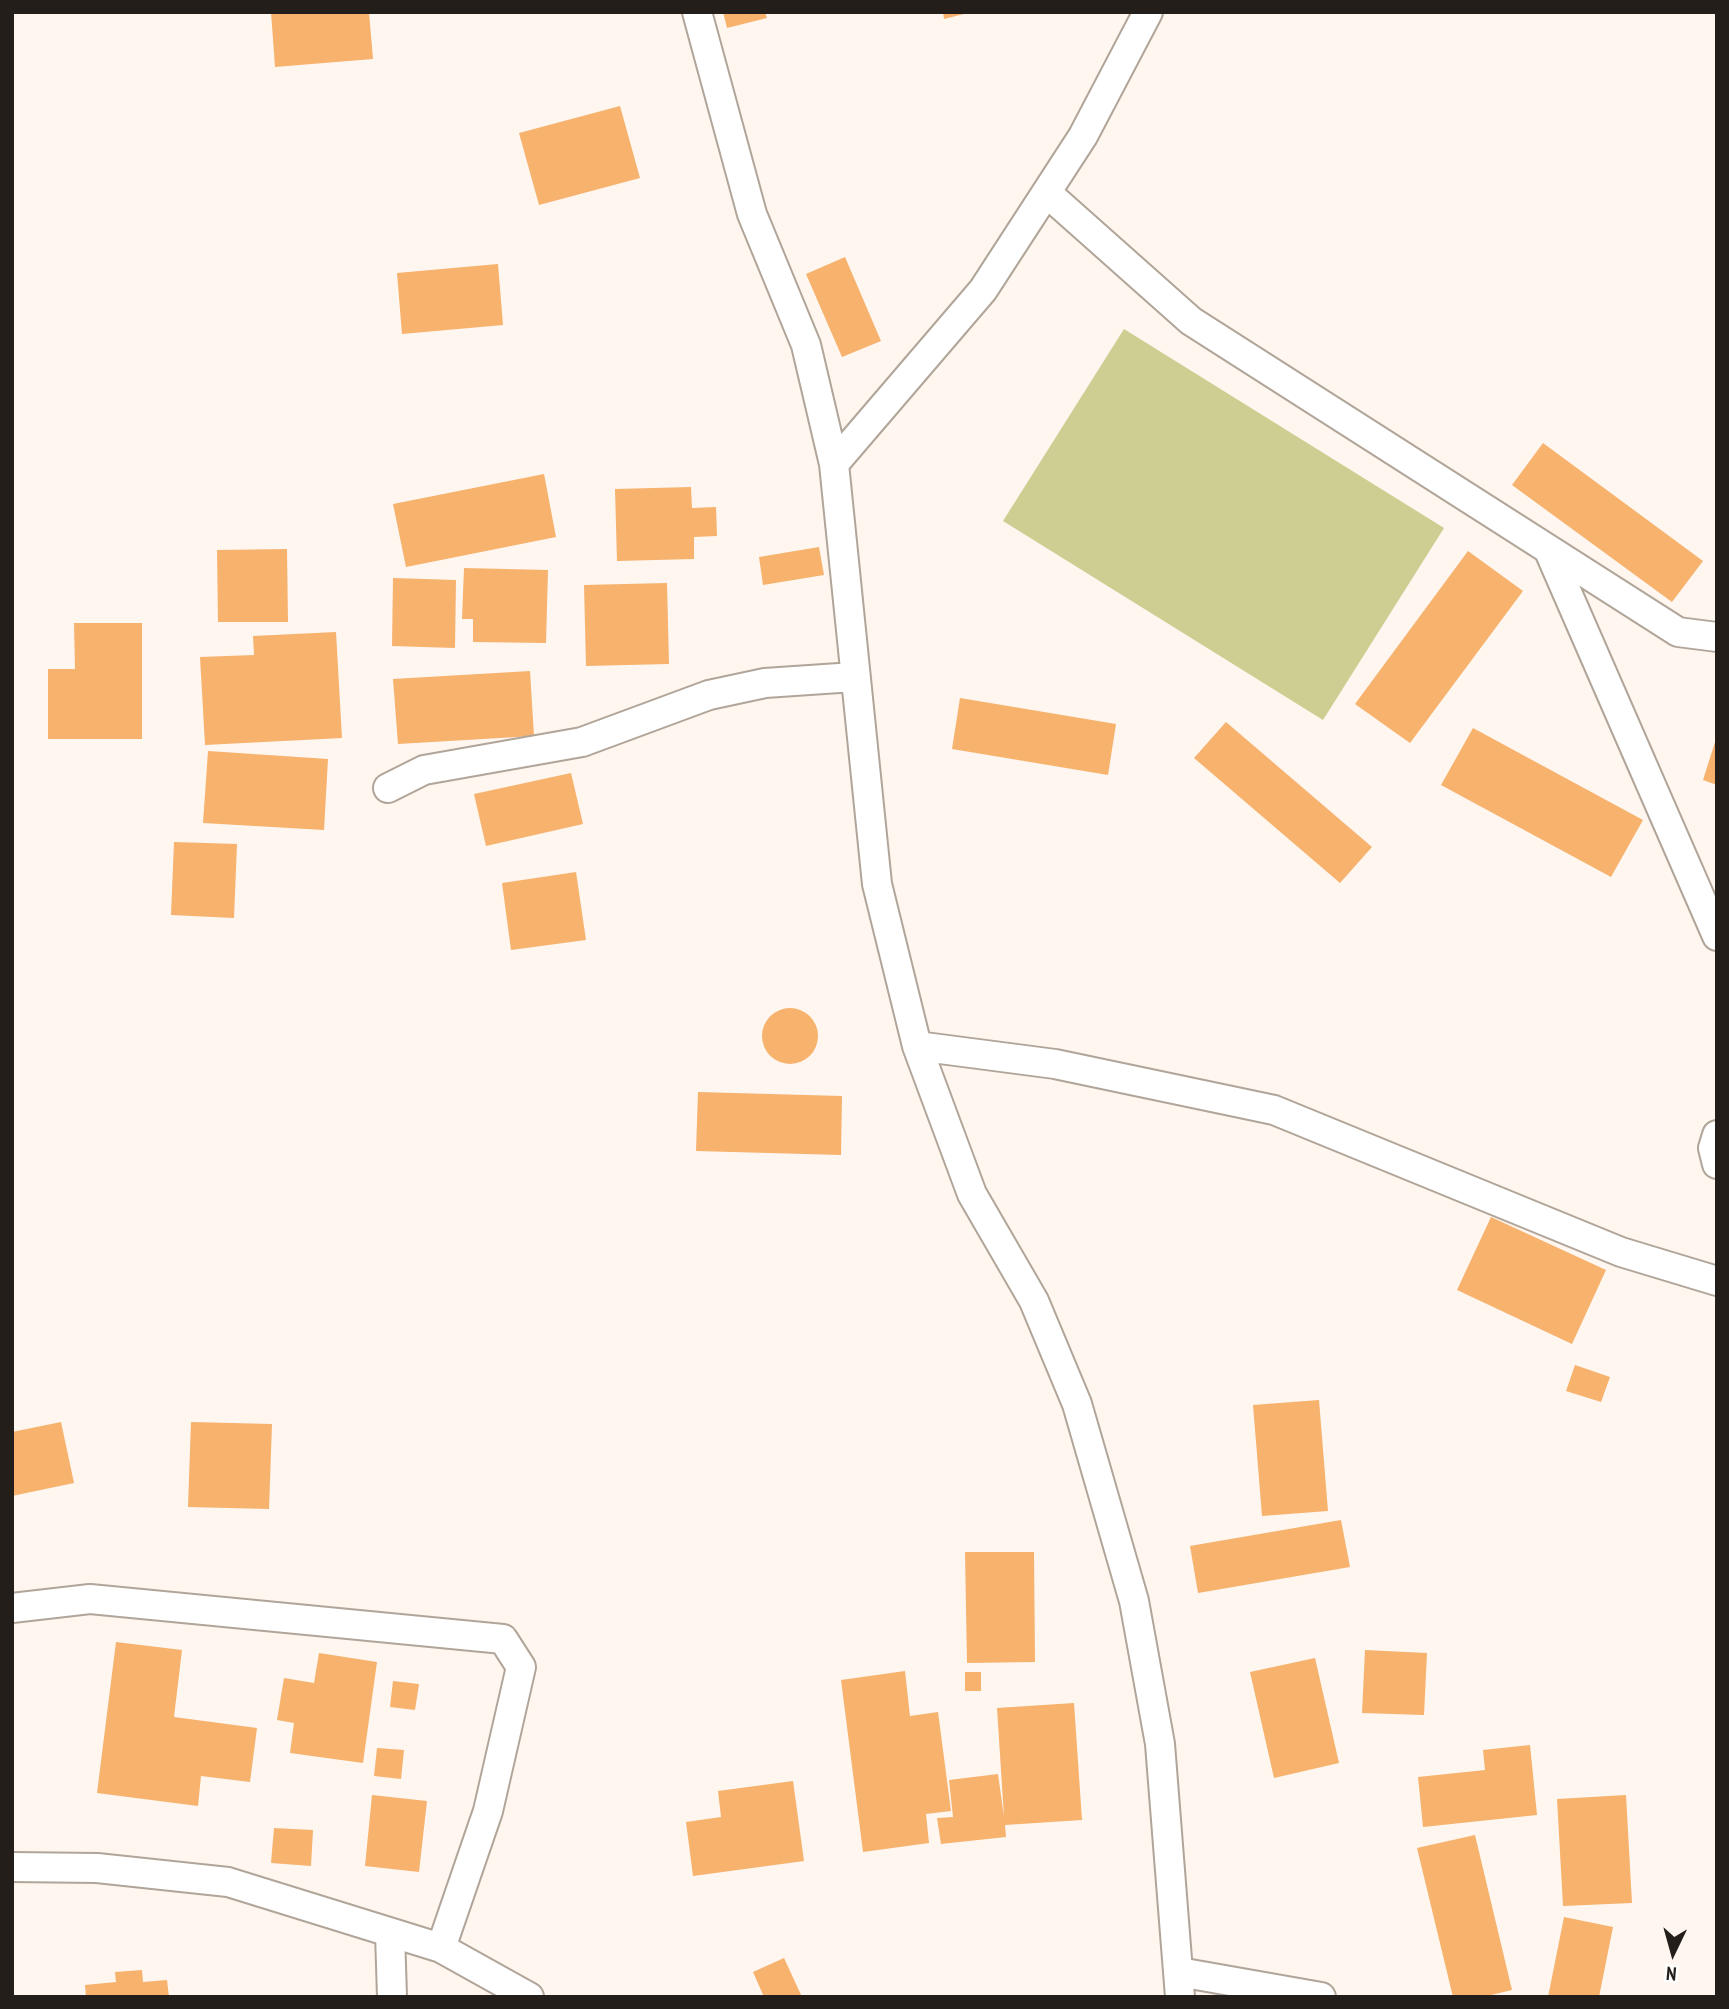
<!DOCTYPE html>
<html>
<head>
<meta charset="utf-8">
<style>
  body { margin:0 }
  #map { position:relative; width:1729px; height:2009px; overflow:hidden; background:#fef6ef; font-family:"PT Sans Narrow",sans-serif }
  canvas { display:block }
  .frame { position:absolute; inset:0; border:14px solid #231e1a; pointer-events:none }
  .north { position:absolute; left:1638px; top:1918px; width:70px; height:70px; -webkit-text-stroke:5px #fff; paint-order:stroke; rotate:185deg; font-size:19px; font-weight:700; line-height:28px; text-align:center; color:#231e1a }
  .north::after { content:''; display:block; margin:auto; width:24px; height:32px; background:#231e1a; clip-path:polygon(50% 0,100% 100%,50% 72%,0 100%) }
</style>
</head>
<body>
<div id="map">
<canvas width="1729" height="2009"></canvas>
<div class="frame"></div>
<div class="north">N</div>
</div>
<script>
const context = document.querySelector('canvas').getContext('2d');
context.lineJoin = 'round';
function fill(path, color) { context.fillStyle = color; context.fill(path, 'evenodd'); }
const toPath = rows => new Path2D(rows.map(r => 'M' + r).join(''));
function strokePath(path, color, width, dash) { context.strokeStyle = color; context.lineWidth = width; context.lineCap = dash ? 'butt' : 'round'; context.setLineDash(dash || []); context.stroke(path); }
const green = toPath([
  [1124,329,1444,528,1323,720,1003,521]
]);
const building = toPath([
  [271,12,369,12,373,59,275,67],
  [723,12,765,12,767,18,727,28],
  [943,12,968,12,968,13,944,19],
  [620,106,640,178,539,205,519,133],
  [845,257,881,341,842,357,806,274],
  [498,264,503,325,402,334,397,273],
  [1543,443,1703,561,1672,602,1512,485],
  [544,474,556,537,406,567,393,504],
  [691,487,692,508,716,507,717,536,694,537,694,559,617,561,615,489],
  [819,547,824,575,763,585,759,557],
  [287,549,288,622,218,622,217,550],
  [1468,551,1523,591,1410,743,1355,704],
  [464,568,548,570,546,643,473,642,473,619,462,619],
  [393,578,456,580,455,648,392,646],
  [667,583,669,664,586,666,584,585],
  [74,623,142,623,142,739,48,739,48,669,75,669],
  [336,632,342,738,205,745,200,657,254,655,253,636],
  [530,671,534,736,398,744,393,679],
  [960,698,1116,724,1108,775,952,749],
  [1226,722,1372,847,1340,883,1194,758],
  [1473,728,1643,820,1611,877,1441,785],
  [1716,739,1717,739,1717,785,1703,780],
  [208,751,328,759,324,830,203,823],
  [571,773,583,824,486,846,474,794],
  [174,842,237,844,234,918,171,915],
  [576,872,586,940,511,950,502,883],
  '762 1036a28 28 0 1 1 56 0a28 28 0 1 1-56 0Z',
  [698,1092,842,1096,841,1155,696,1151],
  [1491,1217,1606,1270,1572,1344,1457,1290],
  [1575,1365,1610,1377,1601,1402,1566,1391],
  [1319,1400,1328,1511,1262,1516,1253,1405],
  [61,1422,74,1483,12,1496,12,1432],
  [191,1422,272,1424,269,1509,188,1507],
  [1341,1520,1350,1567,1198,1593,1190,1546],
  [965,1552,1034,1552,1035,1662,967,1663],
  [116,1642,182,1650,174,1717,257,1728,250,1782,201,1776,198,1806,97,1793],
  [1365,1650,1427,1653,1424,1715,1362,1713],
  [319,1653,377,1662,363,1763,290,1753,294,1723,277,1720,284,1678,314,1683],
  [1315,1658,1339,1763,1274,1778,1250,1672],
  [905,1671,910,1716,938,1712,951,1811,926,1814,929,1843,863,1852,841,1680],
  [965,1672,981,1672,981,1691,965,1691],
  [393,1681,419,1684,415,1710,390,1707],
  [1074,1703,1082,1820,1005,1825,1006,1837,941,1844,937,1818,953,1817,949,1780,998,1774,1004,1817,997,1708],
  [1530,1745,1537,1815,1423,1827,1418,1777,1485,1770,1483,1750],
  [377,1748,404,1750,401,1779,374,1776],
  [793,1781,804,1861,693,1876,686,1822,721,1817,718,1791],
  [372,1795,427,1801,419,1872,365,1866],
  [1626,1795,1632,1903,1563,1906,1557,1799],
  [274,1828,313,1830,311,1866,271,1863],
  [1475,1835,1512,1990,1483,1997,1453,1997,1417,1848],
  [1564,1917,1613,1927,1599,1997,1548,1997],
  [784,1958,802,1997,764,1997,753,1972],
  [142,1970,143,1982,167,1980,169,1997,86,1997,85,1985,116,1982,115,1972]
]);
const minor = toPath([
  [697,12,752,214,806,345,834,464,877,884,917,1046,972,1194,1034,1301,1077,1404,1134,1601,1160,1744,1180,1997],
  [1047,193,1191,321,1678,632,1717,637],
  [834,464,983,290,1083,136,1148,12],
  [1549,551,1717,936],
  [388,788,424,770,582,742,709,695,765,683,854,677],
  [917,1046,1055,1064,1274,1110,1621,1252,1717,1281],
  [1717,1135,1713,1148,1717,1164],
  [12,1608,90,1599,503,1639,521,1667,488,1811,441,1948],
  [12,1867,97,1868,228,1882,441,1948,529,1997],
  [390,1933,392,1997],
  [1179,1972,1321,1997]
]);
fill(green, '#cccf91');
fill(building, '#f7b26e');
strokePath(minor, '#b1a599', 32);
strokePath(minor, '#fff', 28);
</script>
</body>
</html>
